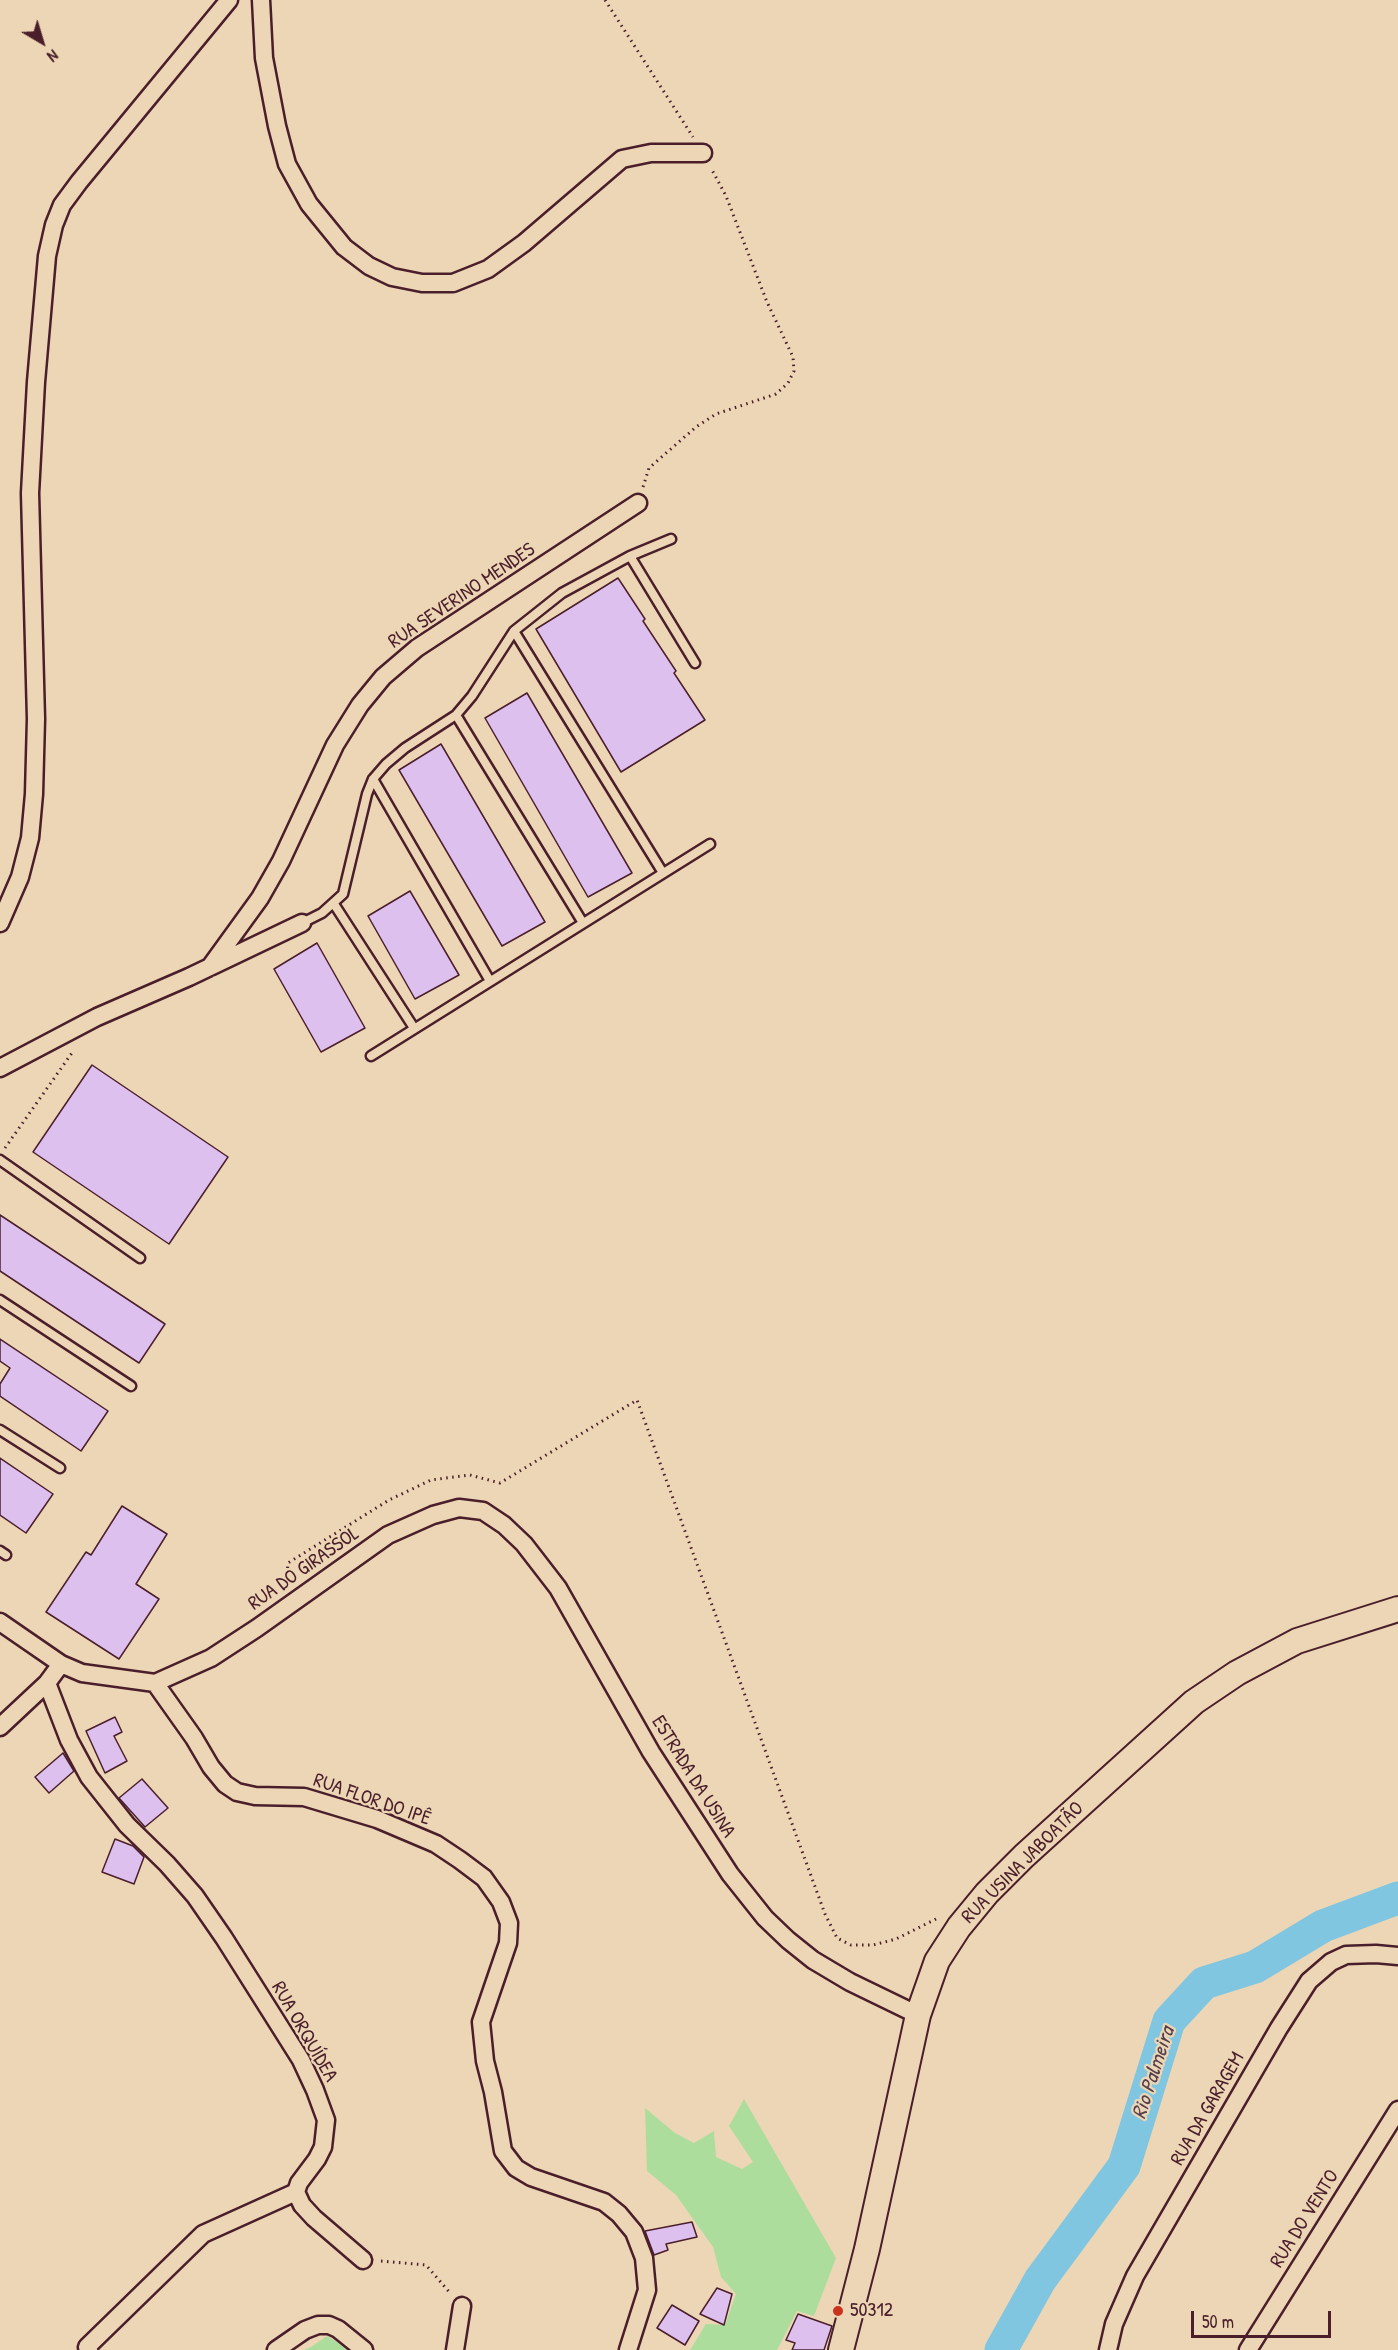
<!DOCTYPE html>
<html>
<head>
<meta charset="utf-8">
<style>
  body { margin:0 }
  #map { position:relative; width:1398px; height:2350px; overflow:hidden; background:#edd6b5; font-family:"Patrick Hand",sans-serif }
  canvas { display:block }
  .north { position:absolute; left:12px; top:12px; width:60px; height:60px; -webkit-text-stroke:4px #edd6b5; paint-order:stroke; rotate:142deg; font-size:16px; font-weight:700; line-height:24px; text-align:center; color:#4a1f2b }
  .north::after { content:''; display:block; margin:auto; width:21px; height:27px; background:#4a1f2b; clip-path:polygon(50% 0,100% 100%,50% 72%,0 100%) }
  .scale { position:absolute; left:1191px; top:2311px; width:140px; height:27px; box-sizing:border-box; border:3px solid #4a1f2b; border-top:0; padding-left:8px; font-size:18px; line-height:21px; white-space:nowrap; color:#4a1f2b; -webkit-text-stroke:4px #edd6b5; paint-order:stroke }
</style>
</head>
<body>
<div id="map">
<canvas width="1398" height="2350"></canvas>
<div class="north">N</div>
<div class="scale">50 m</div>
</div>
<script>
const context = document.querySelector('canvas').getContext('2d');
context.lineJoin = 'round';
function fill(path, color) { context.fillStyle = color; context.fill(path, 'evenodd'); }
const toPath = rows => new Path2D(rows.map(r => 'M' + r).join(''));
function strokePath(path, color, width, dash) { context.strokeStyle = color; context.lineWidth = width; context.lineCap = dash ? 'butt' : 'round'; context.setLineDash(dash || []); context.stroke(path); }
function drawText(font, color, halo, rows, align = 'center') {
  context.font = font + ' "Patrick Hand",sans-serif'; context.lineWidth = 4.5; context.setLineDash([]); context.textBaseline = 'middle'; context.strokeStyle = halo; context.fillStyle = color; for (const [text, x, y, turn = 0] of rows) {
    context.save(); context.translate(x, y); context.rotate((+turn || 0) * Math.PI / 180); context.textAlign = isNaN(turn) ? turn : align; if (halo) context.strokeText(text, 0, 0); context.fillText(text, 0, 0); context.restore();
  }
}
const green = toPath([
  [744,2099,836,2258,814,2316,797,2311,777,2350,690,2350,706,2324,725,2325,736,2294,721,2277,713,2247,676,2195,647,2171,645,2108,675,2133,694,2143,714,2131,716,2157,742,2169,753,2162,729,2126],
  [327,2336,350,2350,304,2350,311,2347]
]);
const river = toPath([
  [1001,2350,1040,2280,1124,2166,1169,2021,1204,1983,1255,1967,1323,1926,1398,1898]
]);
const building = toPath([
  [618,578,645,619,643,621,676,671,674,673,705,720,621,772,536,629,618,578],
  [527,693,632,873,588,897,485,718,527,693],
  [441,744,545,922,502,946,399,770,441,744],
  [410,891,459,975,415,999,368,916,410,891],
  [317,943,365,1028,321,1052,274,969,317,943],
  [92,1065,228,1157,169,1244,33,1152,92,1065],
  [0,1215,165,1324,139,1363,0,1271,0,1215],
  [0,1339,108,1411,81,1451,0,1396,0,1384,10,1368,0,1361,0,1339],
  [0,1458,53,1494,26,1533,0,1515,0,1458],
  [122,1506,167,1534,136,1584,159,1599,119,1659,46,1612,86,1552,91,1555,122,1506],
  [115,1717,122,1732,114,1736,127,1761,105,1773,86,1731,115,1717],
  [63,1753,74,1771,49,1793,35,1777,63,1753],
  [142,1779,168,1808,145,1827,119,1798,142,1779],
  [115,1839,133,1846,144,1857,134,1884,102,1872,115,1839],
  [692,2222,697,2237,666,2244,668,2250,654,2255,645,2231,692,2222],
  [717,2288,732,2294,724,2325,700,2314,717,2288],
  [672,2305,699,2321,685,2345,657,2328,672,2305],
  [798,2314,832,2326,824,2350,792,2350,795,2343,786,2340,798,2314]
]);
const path = toPath([
  [605,0,693,137],
  [643,487,649,468,696,427,716,414,776,394,788,383,794,371,793,357,767,302,726,196,711,168],
  [5,1148,74,1050],
  [286,1586,288,1563,389,1500,431,1480,470,1475,500,1483,637,1400,825,1914,837,1938,851,1945,873,1945,896,1939,940,1917],
  [381,2261,426,2265,451,2294]
]);
const lane = toPath([
  [630,556,695,663],
  [514,631,663,873],
  [456,715,583,923],
  [373,779,490,981],
  [334,904,414,1028],
  [302,923,322,913,343,894,367,794,373,779,386,764,405,748,456,715,472,696,514,631,533,616,562,593,630,556,671,539],
  [371,1056,710,844],
  [0,1160,140,1258],
  [0,1300,131,1386],
  [0,1430,60,1468],
  [0,1551,6,1555]
]);
const street = toPath([
  [261,0,264,58,277,126,287,164,309,204,344,247,369,266,392,277,422,283,453,283,488,269,524,243,622,159,651,153,703,153],
  [0,923,20,877,30,838,34,794,36,719,30,493,36,382,47,256,54,225,62,205,79,182,229,0],
  [210,967,260,898,281,861,335,745,360,705,383,677,417,648,638,503],
  [0,1068,97,1017,189,977,302,923],
  [0,1622,61,1664,82,1673,155,1683],
  [47,1683,69,1740,89,1777,127,1825,167,1864,195,1896,224,1938,301,2060,315,2090,326,2120,323,2147,317,2159,299,2183,296,2192,203,2234,87,2347,89,2350],
  [155,1683,211,1658,257,1628,388,1535,433,1515,459,1508,483,1511,504,1525,524,1544,558,1588,651,1752,730,1874,765,1918,788,1940,813,1960,850,1982,918,2015],
  [155,1683,194,1738,211,1767,225,1784,237,1792,255,1796,304,1797,377,1819,436,1844,460,1860,484,1878,501,1902,509,1923,508,1943,481,2022,485,2061,493,2092,503,2151,516,2168,531,2177,604,2202,619,2214,634,2232,644,2258,647,2290,628,2350],
  [0,1727,47,1683,61,1664],
  [296,2192,302,2205,314,2218,363,2260],
  [276,2350,305,2330,318,2325,329,2325,338,2329,364,2350],
  [455,2350,462,2306],
  [1108,2350,1114,2324,1135,2276,1279,2028,1309,1981,1331,1962,1346,1955,1376,1954,1398,1956],
  [1248,2350,1398,2110]
]);
const secondary = toPath([
  [841,2350,867,2249,918,2015,937,1961,959,1927,987,1893,1024,1856,1194,1702,1237,1673,1297,1641,1398,1609]
]);
const markers = [
  [838,2311,6,"#c8321e"]
];
const streetNames = [
  ["RUA SEVERINO MENDES",462,596,-34],
  ["RUA DO GIRASSOL",304,1569,-35],
  ["ESTRADA DA USINA",693,1777,58],
  ["RUA FLOR DO IPÊ",372,1800,19],
  ["RUA USINA JABOATÃO",1023,1863,-45],
  ["RUA ORQUÍDEA",304,2032,60],
  ["RUA DA GARAGEM",1208,2109,-60],
  ["RUA DO VENTO",1305,2219,-58]
];
const poiNames = [
  ["50312",850,2311]
];
const waterNames = [
  ["Rio Palmeira",1154,2073,-72]
];
fill(green, '#addd9d');
strokePath(river, '#80c6e1', 33);
fill(building, '#dec0ee');
strokePath(building, '#4a1f2b', 1.5);
strokePath(lane, '#4a1f2b', 13);
strokePath(street, '#4a1f2b', 21);
strokePath(secondary, '#4a1f2b', 28);
strokePath(path, '#4a1f2b', 3, [1.5, 4.5]);
strokePath(lane, '#edd6b5', 8);
strokePath(street, '#edd6b5', 16);
strokePath(secondary, '#edd6b5', 24);
for (const [x, y, r, color] of markers) { const dot = new Path2D(); dot.arc(x, y, r, 0, 2 * Math.PI); context.fillStyle = color; context.fill(dot); strokePath(dot, '#edd6b5', 2); }
drawText('20px', '#4a1f2b', '#edd6b5', streetNames);
drawText('20px', '#4a1f2b', '#edd6b5', poiNames, 'left');
drawText('italic 21px', '#55404f', '#edd6b5', waterNames);
</script>
</body>
</html>
